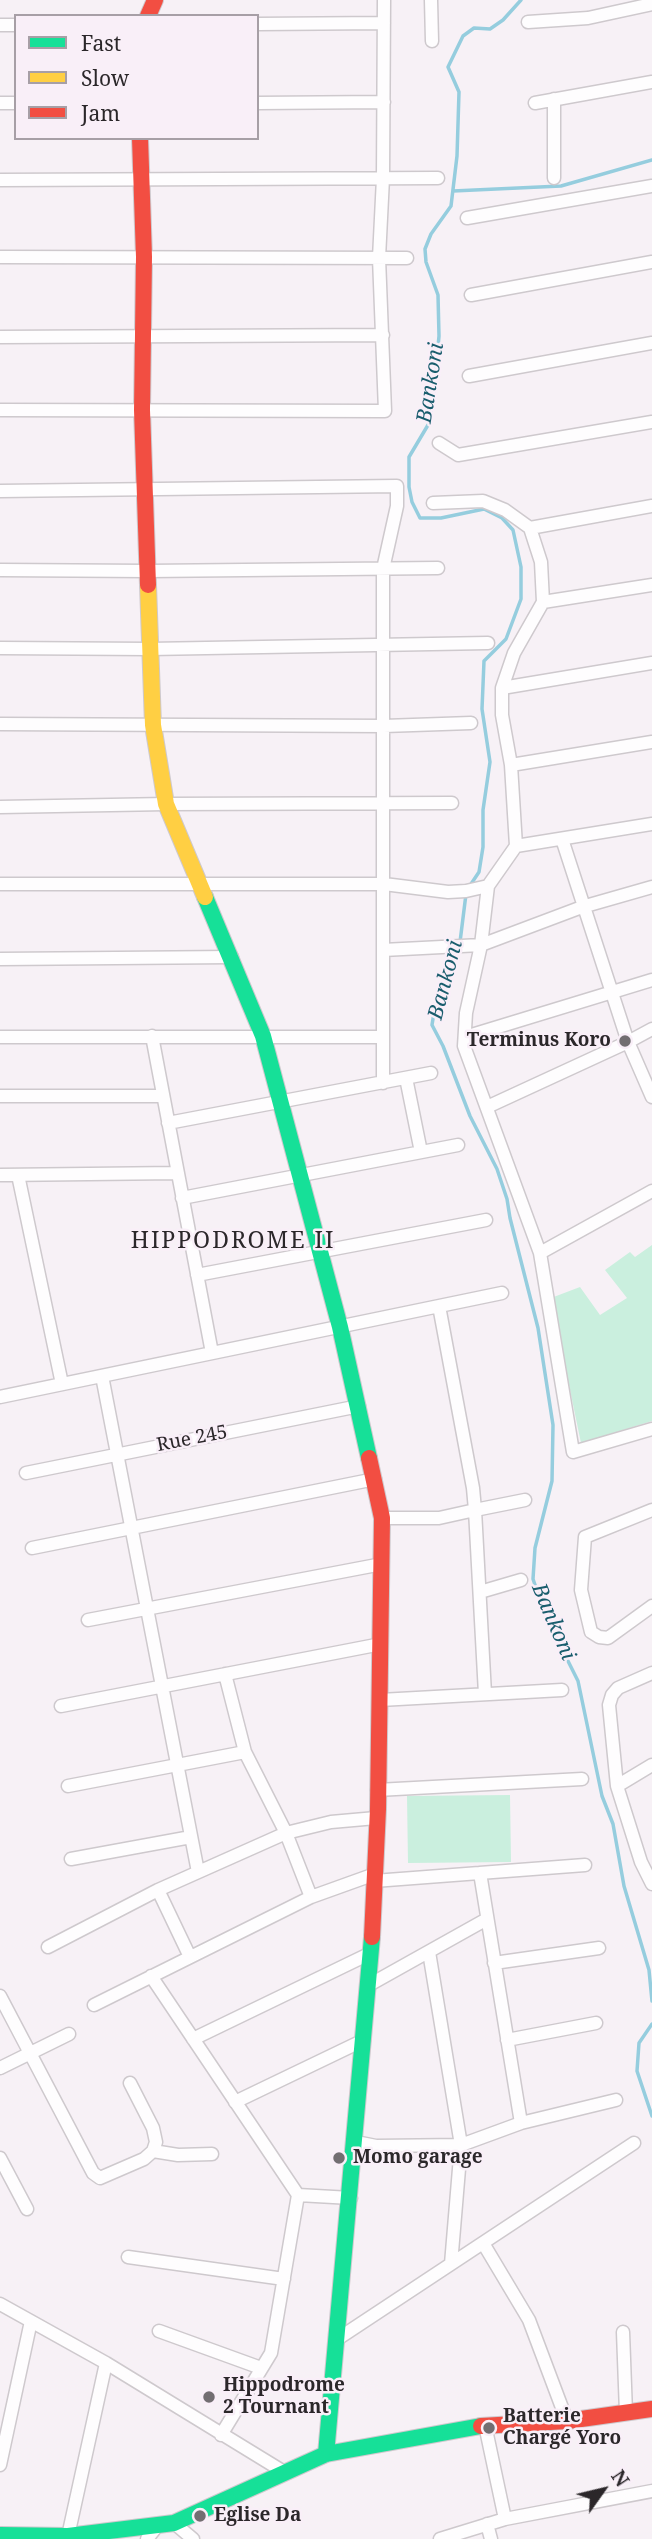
<!DOCTYPE html>
<html>
<head>
<meta charset="utf-8">
<style>
  body { margin:0 }
  #map { position:relative; width:652px; height:2539px; overflow:hidden; background:#f7f1f6; font-family:"Noto Serif",serif }
  canvas { display:block }
  .legend { position:absolute; left:14px; top:14px; width:245px; height:126px; box-sizing:border-box; background:#f9eff8; border:2px solid #a79fa6; margin:0; padding:9px 12px; list-style:none; font-size:21px; color:#2b272a }
  .legend li { display:flex; align-items:center; gap:14px; height:35px }
  .legend b { width:35px; border:2px solid #a79fa6 }
  .north { position:absolute; left:568px; top:2455px; width:70px; height:70px; -webkit-text-stroke:5px #f9eff8; paint-order:stroke; rotate:56deg; font-size:19px; font-weight:700; line-height:28px; text-align:center; color:#2b272a }
  .north::after { content:''; display:block; margin:auto; width:24px; height:32px; background:#2b272a; clip-path:polygon(50% 0,100% 100%,50% 72%,0 100%) }
</style>
</head>
<body>
<div id="map">
<canvas width="652" height="2539"></canvas>
<ul class="legend">
<li><b style="height:9px;background:#16e098"></b>Fast</li>
<li><b style="height:9px;background:#ffcf43"></b>Slow</li>
<li><b style="height:9px;background:#f24e42"></b>Jam</li>
</ul>
<div class="north">N</div>
</div>
<script>
const context = document.querySelector('canvas').getContext('2d');
context.lineJoin = 'round';
function fill(path, color) { context.fillStyle = color; context.fill(path, 'evenodd'); }
const toPath = rows => new Path2D(rows.map(r => 'M' + r).join(''));
function strokePath(path, color, width, dash) { context.strokeStyle = color; context.lineWidth = width; context.lineCap = dash ? 'butt' : 'round'; context.setLineDash(dash || []); context.stroke(path); }
function drawText(font, color, halo, rows, align = 'center') {
  context.font = font + ' "Noto Serif",serif'; context.lineWidth = 5; context.setLineDash([]); context.textBaseline = 'middle'; context.strokeStyle = halo; context.fillStyle = color; for (const [text, x, y, turn = 0] of rows) {
    context.save(); context.translate(x, y); context.rotate((+turn || 0) * Math.PI / 180); context.textAlign = isNaN(turn) ? turn : align; if (halo) context.strokeText(text, 0, 0); context.fillText(text, 0, 0); context.restore();
  }
}
const green = toPath([
  [652,1245,652,1421,581,1443,551,1298,580,1287,600,1315,627,1298,605,1270,630,1252,635,1257],
  [510,1795,511,1862,408,1863,407,1796]
]);
const stream = toPath([
  [453,191,561,186,652,160],
  [469,887,479,872,483,847,483,810,490,762,482,709,484,661,506,639,521,599,521,567,513,530,502,518,484,509,441,518,420,518,412,502,409,487,409,457,428,425,433,401,439,336,438,295,426,262,425,249,431,234,451,206,457,156,459,92,448,67,463,36,474,28,490,29,503,20,521,0],
  [460,942,466,894],
  [458,949,453,969,437,994,432,1025,443,1046,470,1116,497,1169,507,1199,510,1218,538,1328,553,1425,552,1481,535,1548,533,1579,546,1617,578,1681,602,1796,613,1824,624,1886,649,1970,652,2001],
  [652,2024,639,2043,637,2071,652,2116]
]);
const street = toPath([
  [431,0,432,41],
  [528,22,588,18,652,4],
  [257,24,384,23],
  [0,25,16,25],
  [0,103,16,103],
  [257,103,384,102],
  [535,103,652,82],
  [554,178,554,99],
  [0,180,438,178],
  [467,218,652,186],
  [0,257,407,258],
  [471,295,652,262],
  [0,337,383,335],
  [469,376,652,343],
  [0,410,385,411,379,258,383,178,384,0],
  [439,443,458,455,652,422],
  [0,491,397,486,397,506,383,569,383,1083],
  [433,503,483,501,505,510,530,528,541,562,543,602,514,653,502,688,502,715,511,765,516,846,488,886,481,945,466,1013,464,1046,540,1253,573,1452,652,1429],
  [530,528,652,506],
  [0,570,148,571,438,568],
  [543,602,652,585],
  [0,648,150,649,488,643],
  [502,688,652,663],
  [0,724,384,726,471,723],
  [511,765,652,742],
  [0,807,166,804,452,803],
  [562,839,628,1042,652,1097],
  [516,846,652,824],
  [0,884,384,884,448,892,466,891,488,886],
  [383,950,481,945,582,907,652,887],
  [0,959,232,957],
  [152,1036,212,1353],
  [0,1037,382,1037],
  [465,1037,652,980],
  [406,1078,421,1152],
  [0,1096,163,1096],
  [487,1107,628,1042,652,1029],
  [168,1123,431,1073],
  [0,1175,177,1173],
  [18,1175,62,1384],
  [182,1198,458,1145],
  [540,1253,652,1191],
  [197,1275,486,1220],
  [439,1306,473,1488,475,1510,525,1500],
  [102,1376,198,1872],
  [0,1397,502,1293],
  [26,1473,359,1406],
  [652,1510,585,1537,581,1590,591,1632,599,1637,608,1638,652,1606],
  [382,1518,439,1518,475,1510,485,1694],
  [32,1548,375,1479],
  [480,1592,521,1580],
  [88,1620,382,1564],
  [652,1673,618,1688,612,1695,609,1705,617,1786,641,1862,652,1884],
  [225,1674,245,1752,286,1833,311,1897],
  [380,1700,562,1690],
  [61,1706,381,1644],
  [68,1786,245,1752],
  [617,1786,652,1765],
  [377,1790,582,1779],
  [71,1859,191,1837],
  [480,1873,521,2123],
  [374,1881,585,1865],
  [158,1890,190,1957],
  [48,1947,158,1890,286,1833,331,1822,376,1818],
  [429,1952,461,2145,451,2264],
  [494,1963,599,1948],
  [151,1976,298,2195,271,2353,221,2435],
  [369,1985,487,1919],
  [0,1996,93,2173,100,2178,144,2159,153,2151,156,2142,153,2128,130,2083],
  [94,2005,311,1897,375,1874],
  [193,2039,371,1953],
  [507,2040,596,2023],
  [0,2068,69,2034],
  [235,2102,364,2040],
  [356,2142,376,2146,461,2145,521,2123,616,2100],
  [153,2151,178,2155,212,2154],
  [0,2158,27,2209],
  [298,2195,351,2198],
  [483,2243,529,2320,567,2421],
  [128,2257,284,2279],
  [0,2304,106,2363,284,2472],
  [159,2331,261,2368],
  [623,2332,626,2413],
  [339,2338,634,2143],
  [485,2425,505,2519],
  [0,2465,31,2321],
  [174,2523,193,2539],
  [487,2524,491,2539],
  [65,2539,68,2536,106,2363],
  [147,2539,158,2525],
  [440,2539,505,2519,652,2491]
]);
const fast = toPath([
  [205,897,263,1036,340,1327,369,1458],
  [326,2454,372,1937],
  [0,2535,68,2536,174,2523,326,2454,481,2426]
]);
const slow = toPath([
  [148,585,153,725,166,804,205,897]
]);
const jam = toPath([
  [148,16,155,0],
  [140,138,144,257,142,410,148,585],
  [369,1458,382,1518,378,1809,372,1937],
  [481,2426,567,2421,652,2409]
]);
const markers = [
  [625,1041,7,"#726e71"],
  [339,2158,7,"#726e71"],
  [209,2397,7,"#726e71"],
  [489,2428,7,"#726e71"],
  [200,2516,7,"#726e71"]
];
const poiNames = [
  ["Terminus Koro",611,1041,"right"],
  ["Momo garage",353,2158],
  ["Hippodrome",223,2386],
  ["2 Tournant",223,2408],
  ["Batterie",503,2417],
  ["Chargé Yoro",503,2439],
  ["Eglise Da",214,2516]
];
const streetNames = [
  ["Rue 245",192,1439,-11]
];
const waterNames = [
  ["Bankoni",431,383,-81],
  ["Bankoni",446,980,-75],
  ["Bankoni",553,1622,67]
];
const quarterNames = [
  ["HIPPODROME II",233,1241]
];
fill(green, '#caefde');
strokePath(stream, '#95cdde', 3.5);
strokePath(street, '#cec9cd', 15);
strokePath(fast, '#cec9cd', 18);
strokePath(slow, '#cec9cd', 18);
strokePath(jam, '#cec9cd', 18);
strokePath(street, '#fefdfe', 12);
strokePath(fast, '#16e098', 16);
strokePath(slow, '#ffcf43', 16);
strokePath(jam, '#f24e42', 16);
for (const [x, y, r, color] of markers) { const dot = new Path2D(); dot.arc(x, y, r, 0, 2 * Math.PI); context.fillStyle = color; context.fill(dot); strokePath(dot, '#f9eff8', 2.5); }
drawText('bold 19px', '#2b272a', '#f9eff8', poiNames, 'left');
drawText('19px', '#2b272a', '#f9eff8', streetNames);
drawText('italic 21px', '#195d6d', '#f9eff8', waterNames);
context.letterSpacing = '2px';
drawText('23px', '#2b272a', '#f9eff8', quarterNames);
context.letterSpacing = '0px';
</script>
</body>
</html>
